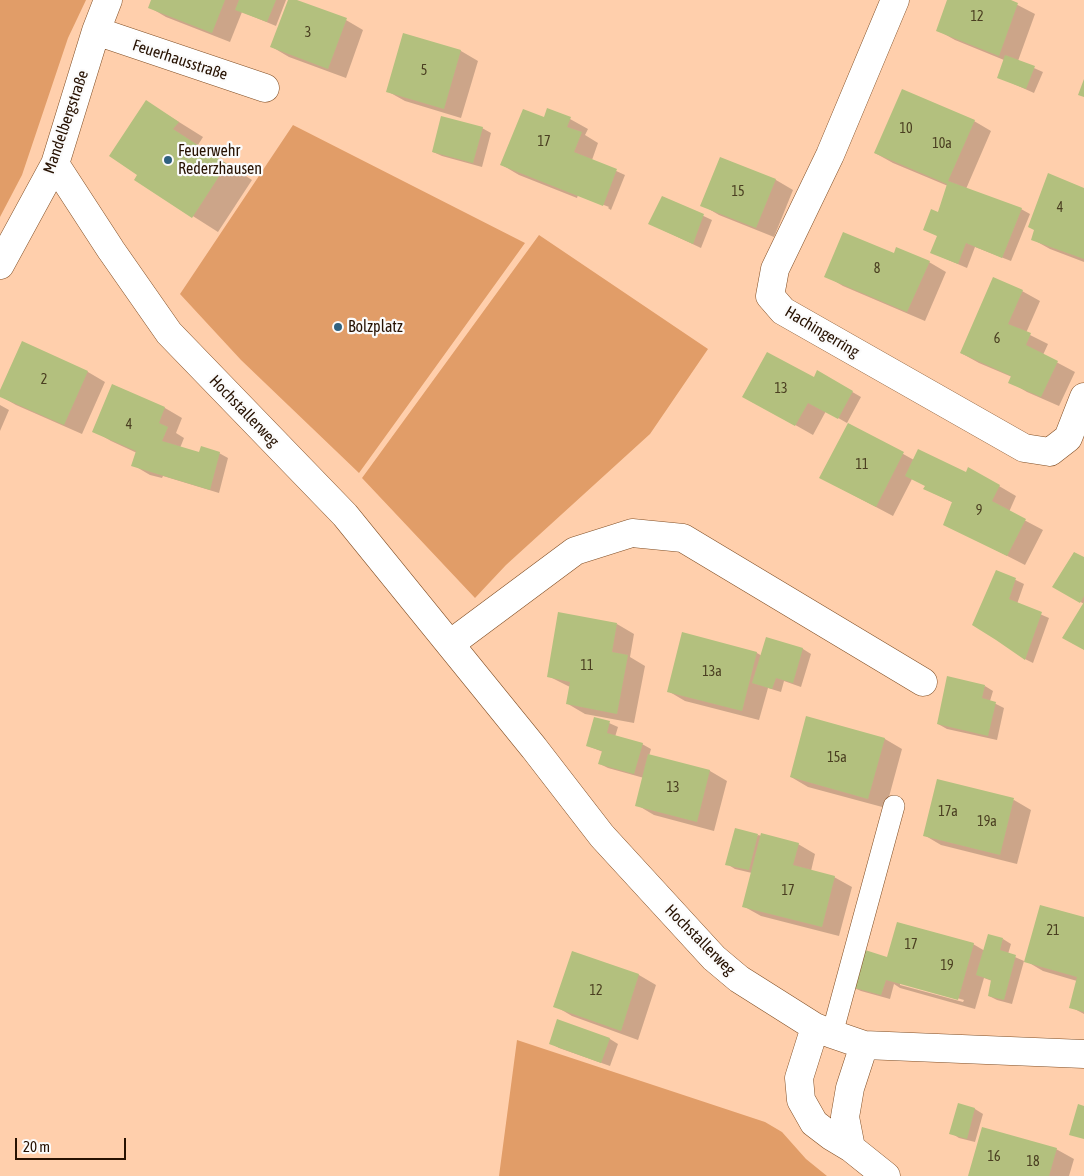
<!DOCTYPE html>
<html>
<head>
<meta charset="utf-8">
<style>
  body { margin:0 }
  #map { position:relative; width:1084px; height:1176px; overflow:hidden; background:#ffcfac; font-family:"Asap Condensed",sans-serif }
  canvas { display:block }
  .scale { position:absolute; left:15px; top:1138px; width:111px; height:22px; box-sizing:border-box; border:2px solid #271202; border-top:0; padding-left:6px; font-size:15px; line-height:18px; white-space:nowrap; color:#271202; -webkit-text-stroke:4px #fbfbfb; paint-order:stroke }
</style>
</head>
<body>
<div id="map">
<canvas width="1084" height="1176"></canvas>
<div class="scale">20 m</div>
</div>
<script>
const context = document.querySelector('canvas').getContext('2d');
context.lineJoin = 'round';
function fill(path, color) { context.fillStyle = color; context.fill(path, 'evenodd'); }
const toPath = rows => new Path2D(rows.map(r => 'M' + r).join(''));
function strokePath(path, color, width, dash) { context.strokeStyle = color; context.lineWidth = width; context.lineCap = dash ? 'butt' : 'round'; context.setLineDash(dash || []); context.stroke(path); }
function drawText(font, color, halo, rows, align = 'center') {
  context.font = font + ' "Asap Condensed",sans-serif'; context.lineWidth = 4.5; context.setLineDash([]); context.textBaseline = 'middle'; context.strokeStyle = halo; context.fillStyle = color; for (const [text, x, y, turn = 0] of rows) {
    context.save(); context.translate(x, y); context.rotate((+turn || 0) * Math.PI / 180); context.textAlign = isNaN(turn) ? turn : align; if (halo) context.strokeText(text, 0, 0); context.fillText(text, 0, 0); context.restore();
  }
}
const green = toPath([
  [0,0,86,0,68,38,22,175,0,217],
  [293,125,525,243,359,473,241,360,180,294],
  [539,235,708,349,650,434,506,565,475,598,362,478],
  [517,1040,765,1122,782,1132,806,1159,827,1176,499,1176]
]);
const shadow = toPath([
  [152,0,286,0,276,26,242,12,230,42,166,17,149,7],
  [289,0,294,0,346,20,363,30,346,78,289,57,272,47],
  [948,0,1008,0,1035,14,1018,61,1043,72,1034,93,998,77,1004,60,955,40,937,30],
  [404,35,461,51,478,61,461,118,405,101,387,91],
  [147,102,203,137,198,145,252,180,218,232,136,180,139,175],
  [544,119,570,119,588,129,585,135,598,143,592,160,625,175,611,210,608,208,609,207,578,195,577,198,519,175,502,165],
  [974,121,991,131,966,189,1021,209,1030,214,1011,261,975,247,967,268,932,253,938,236,924,229,938,213,948,186,893,163,875,153],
  [482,128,491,133,482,167,442,156,433,152],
  [721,158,776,180,793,190,774,237,719,215,702,205],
  [1084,189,1084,262,1050,249,1032,239,1035,230],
  [663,197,712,220,701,248,650,224],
  [894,255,929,262,946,272,925,321,843,286,826,276],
  [994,279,1022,291,1040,301,1026,333,1048,344,1043,355,1075,372,1059,406,1027,392,1010,382,1012,377,979,363,961,353],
  [22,343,88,372,105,382,82,434,16,405,0,396],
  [818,372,861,397,847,423,826,411,813,435,744,396,814,379],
  [113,385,165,408,182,418,176,433,184,438,180,448,200,454,219,453,228,458,219,493,163,476,162,478,150,475,133,465,137,453,111,441,94,431],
  [0,405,9,410,0,431],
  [849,424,914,460,966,473,999,486,1016,496,1009,512,1043,530,1025,565,945,524,954,503,933,493,927,486,912,479,893,516,838,487],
  [1084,559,1084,604,1054,586],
  [997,571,1024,584,1017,604,1049,618,1033,663,1025,659],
  [617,624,634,634,630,657,645,666,634,723,585,714,568,704,570,687,548,676],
  [683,634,757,653,762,656,767,638,803,649,811,654,801,687,784,681,781,692,768,688,759,720,685,701,668,691],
  [985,686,993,691,990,701,1004,708,997,740,947,729,938,724],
  [807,717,885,739,902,749,886,808,808,787,791,777],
  [609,723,618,727,615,737,642,744,651,749,649,756,710,771,727,781,714,831,654,815,637,805,644,778,608,768,600,764,603,752,588,746],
  [1014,800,1031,810,1017,864,941,845,924,835],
  [758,835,798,844,815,854,811,871,834,877,852,887,839,936,761,916,743,906,752,873,735,869,727,864],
  [1084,918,1084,1014,1071,1007,1077,981,1043,971,1026,961],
  [1003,939,1011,944,1008,954,1024,961,1012,1004,997,1000,989,996,992,981,984,978,975,1009,900,988,894,984,890,999,861,991,852,987,886,958,973,944,985,951],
  [900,982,964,1000,963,1002,900,985],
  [573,952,639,975,656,985,638,1040,572,1016,555,1006],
  [558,1021,610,1039,618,1044,610,1066,559,1048,550,1043],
  [959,1104,975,1109,983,1114,975,1142,959,1138,951,1133],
  [1056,1149,1074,1159,1069,1176,969,1176]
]);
const building = toPath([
  [151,0,225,0,212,33,148,8],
  [239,0,276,0,267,22,235,10],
  [288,0,297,0,347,18,328,69,270,47],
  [947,0,1011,0,1018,3,999,56,936,31],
  [403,33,461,50,444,109,386,92],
  [1005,55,1035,66,1026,89,997,78],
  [1084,79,1084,97,1078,95],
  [902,89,975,120,948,181,1022,208,1002,258,966,243,958,264,930,253,937,236,923,230,931,209,938,212,947,184,874,153],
  [146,100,179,122,173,129,227,164,192,218,134,180,137,175,109,156],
  [547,108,571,117,567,127,582,132,574,152,617,169,603,206,500,165,523,109,544,117],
  [441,116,483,127,473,163,432,152],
  [720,157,776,179,756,228,700,206],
  [1048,173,1084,188,1084,259,1031,240,1034,230,1028,227],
  [662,196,704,214,693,244,648,224],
  [843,232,894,253,896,247,930,261,907,312,824,277],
  [993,277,1023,290,1008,324,1031,333,1026,345,1058,361,1041,397,1008,383,1011,376,960,353],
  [22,341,88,371,64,425,0,397,0,390],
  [767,352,814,377,817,370,853,391,838,419,808,403,795,426,742,397],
  [112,384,165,407,159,423,168,427,162,441,199,452,201,446,220,452,210,490,131,466,136,451,92,432],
  [848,423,904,452,876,507,819,478],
  [918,449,966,472,968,467,1000,485,992,501,1026,519,1007,556,943,525,952,502,923,489,925,486,905,476],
  [1074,552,1084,557,1084,596,1080,603,1052,587],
  [996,570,1016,578,1009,599,1042,612,1025,660,996,640,972,625],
  [1084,602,1084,650,1062,638],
  [558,612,617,623,612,652,628,655,617,714,566,704,570,682,547,677],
  [682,632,757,652,742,711,667,692],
  [766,637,803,648,793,683,776,678,772,689,752,683],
  [947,676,985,685,982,698,996,702,988,736,937,724],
  [806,716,885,738,868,799,790,777],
  [594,717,610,721,607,733,643,743,634,774,598,764,602,751,586,746],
  [648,754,710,770,697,822,635,806],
  [937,779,1014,798,1000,855,923,836],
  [735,828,758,834,749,870,725,865],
  [761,833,799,843,793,865,835,876,822,927,742,907],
  [1040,905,1084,917,1084,1012,1069,1008,1077,977,1024,962],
  [897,922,974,943,958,1000,886,980,881,995,851,987,862,949,887,957],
  [988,934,1003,938,1000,950,1016,955,1004,1000,988,996,991,980,976,975],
  [572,951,639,974,621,1031,553,1007],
  [557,1019,610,1038,601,1063,549,1044],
  [958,1103,975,1108,967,1139,949,1134],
  [1078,1104,1084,1106,1084,1139,1069,1135],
  [982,1127,1057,1148,1049,1176,968,1176]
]);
const service = toPath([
  [832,1034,894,806]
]);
const minor = toPath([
  [895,0,830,155,775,269,770,296,783,311,1024,448,1050,452,1068,438,1084,397],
  [96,31,265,88],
  [55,164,111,250,169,333,345,515,534,748,602,836,714,958,739,979,815,1027,832,1034,864,1045,1084,1054],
  [0,265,55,164,96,31,108,0],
  [450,644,575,551,632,533,683,538,923,682],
  [815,1027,799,1078,801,1100,814,1123,831,1136,851,1148,886,1176],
  [851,1148,845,1117,850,1088,864,1045]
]);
const markers = [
  [168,160,5,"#30617f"],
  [338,327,5,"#30617f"]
];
const numberNames = [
  ["12",977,17],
  ["3",308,33],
  ["5",424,71],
  ["10",906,129],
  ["17",544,142],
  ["10a",942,144],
  ["15",738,192],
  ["4",1060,208],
  ["8",877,269],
  ["6",997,339],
  ["2",44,380],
  ["13",781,389],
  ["4",129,425],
  ["11",862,465],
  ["9",979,511],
  ["11",587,666],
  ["13a",712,672],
  ["15a",837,758],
  ["13",673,788],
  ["17a",948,812],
  ["19a",987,822],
  ["17",788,891],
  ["21",1053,931],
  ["17",911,945],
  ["19",947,966],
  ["12",596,991],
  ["16",994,1157],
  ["18",1033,1162]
];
const streetNames = [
  ["Feuerhausstraße",180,60,18],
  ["Mandelbergstraße",66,122,-71],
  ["Hachingerring",822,332,31],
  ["Hochstallerweg",244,411,46],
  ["Hochstallerweg",700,940,45]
];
const poiNames = [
  ["Feuerwehr",178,151],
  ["Rederzhausen",178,169],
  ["Bolzplatz",348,327]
];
fill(green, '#e19d68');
fill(shadow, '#0003');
fill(building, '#b3c07e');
strokePath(service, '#814e24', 22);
strokePath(minor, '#814e24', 29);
strokePath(service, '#fff', 21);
strokePath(minor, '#fff', 28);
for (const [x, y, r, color] of markers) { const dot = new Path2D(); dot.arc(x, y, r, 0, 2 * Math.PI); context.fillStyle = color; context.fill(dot); strokePath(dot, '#fbfbfb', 2); }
drawText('14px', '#4a3e21', null, numberNames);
drawText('16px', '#271202', '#fbfbfb', streetNames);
drawText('16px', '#271202', '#fbfbfb', poiNames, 'left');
</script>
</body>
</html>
